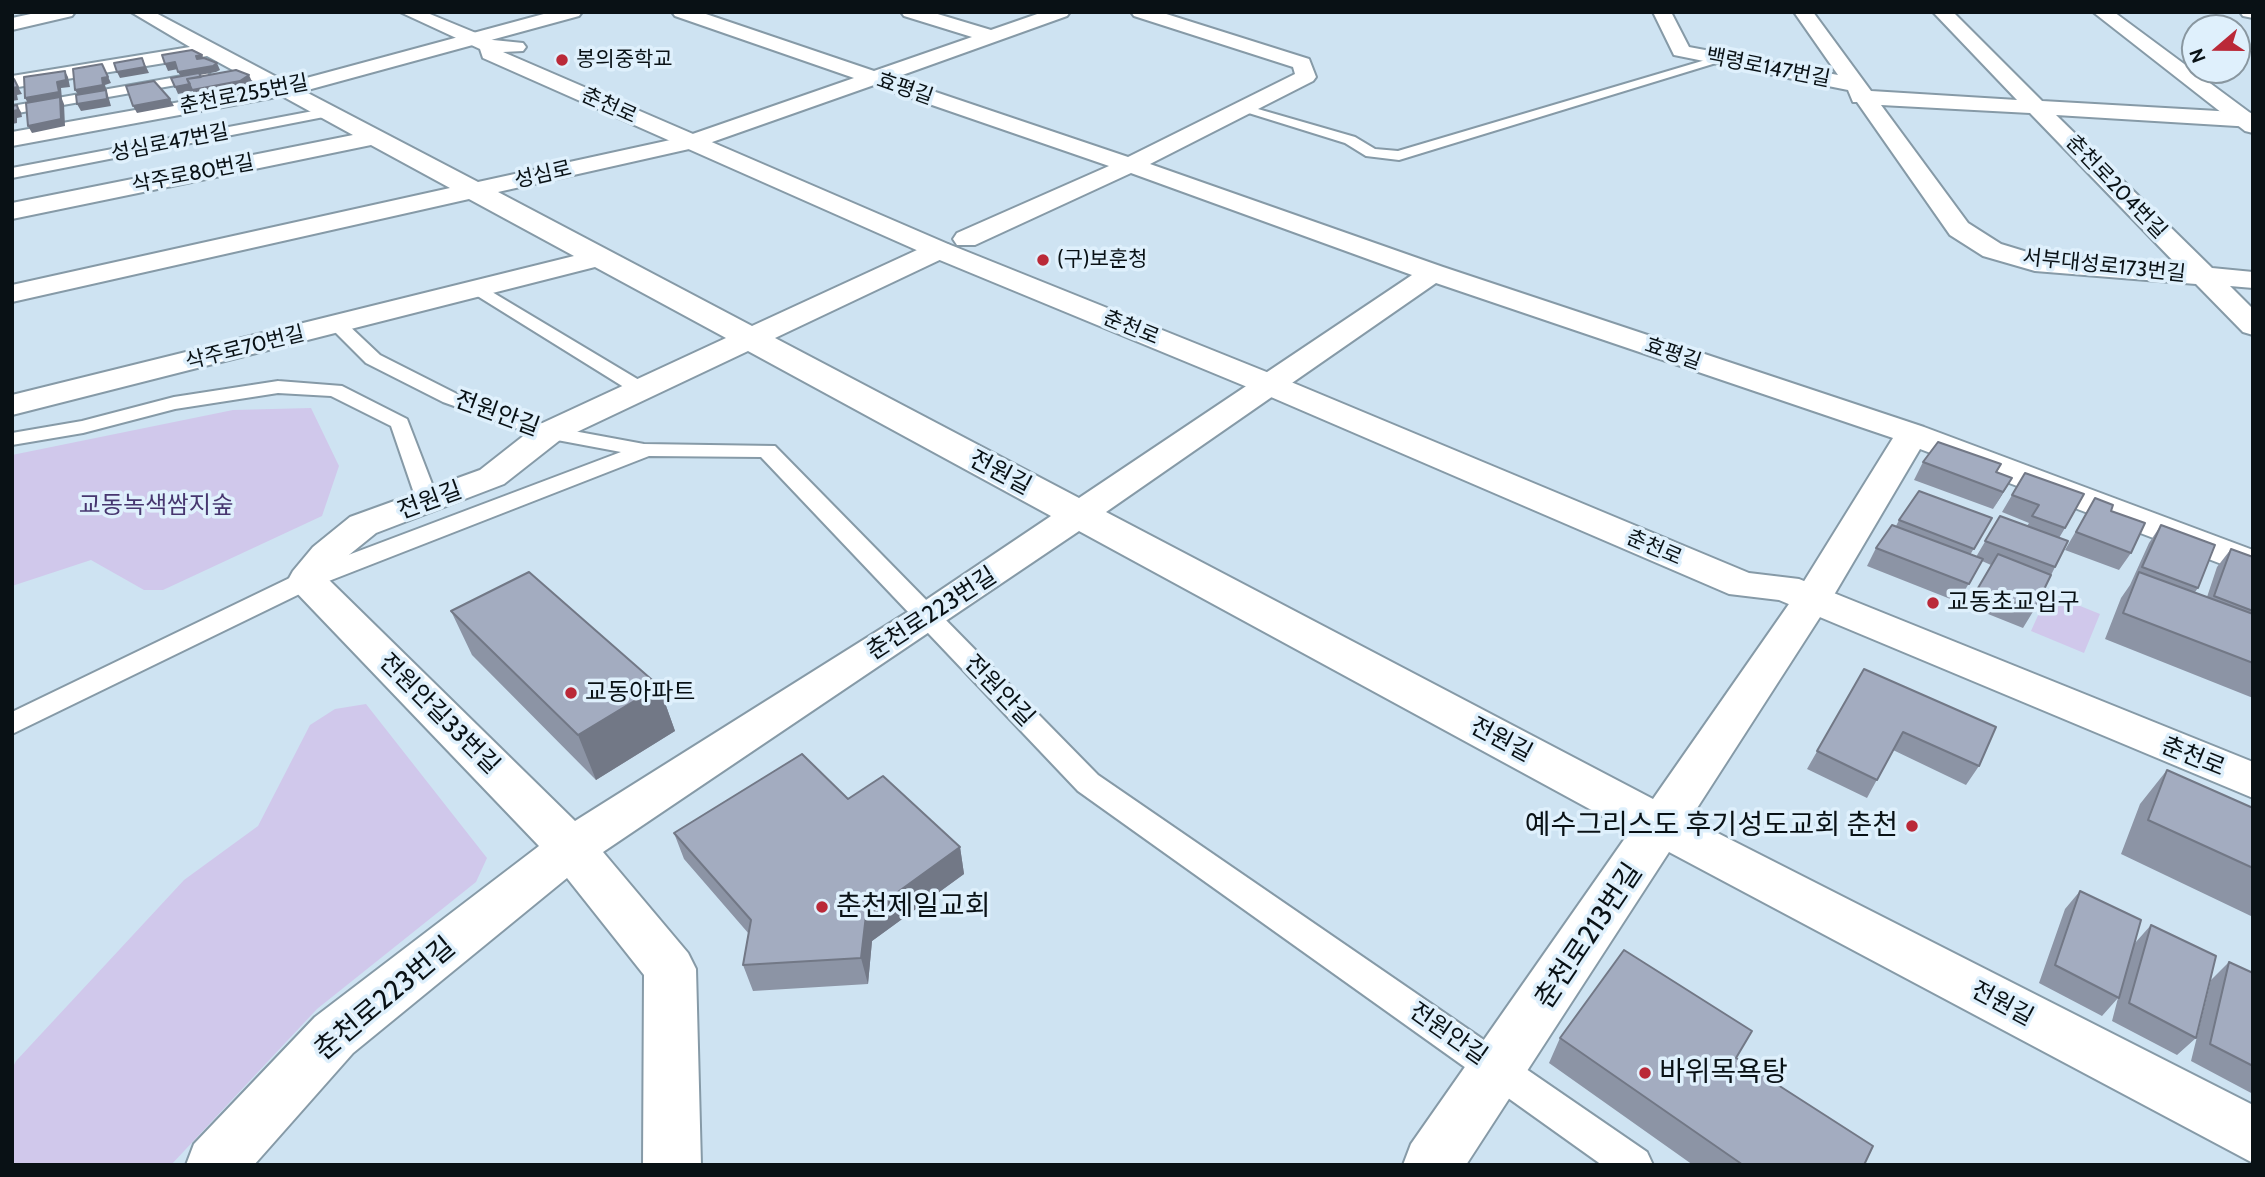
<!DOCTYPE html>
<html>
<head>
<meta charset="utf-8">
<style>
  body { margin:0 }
  #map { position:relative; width:2265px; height:1177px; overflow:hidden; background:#cee3f2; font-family:Cabin,sans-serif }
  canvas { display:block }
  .frame { position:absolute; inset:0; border:14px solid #091115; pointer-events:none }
  .north { position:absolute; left:2181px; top:14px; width:70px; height:70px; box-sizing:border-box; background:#dff0fc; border:2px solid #8997a0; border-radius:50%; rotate:250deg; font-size:19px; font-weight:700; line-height:28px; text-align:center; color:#091115 }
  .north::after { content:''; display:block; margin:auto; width:24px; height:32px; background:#ba2938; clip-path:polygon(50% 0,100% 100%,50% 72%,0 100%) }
</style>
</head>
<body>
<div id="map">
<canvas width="2265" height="1177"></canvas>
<div class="frame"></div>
<div class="north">N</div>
</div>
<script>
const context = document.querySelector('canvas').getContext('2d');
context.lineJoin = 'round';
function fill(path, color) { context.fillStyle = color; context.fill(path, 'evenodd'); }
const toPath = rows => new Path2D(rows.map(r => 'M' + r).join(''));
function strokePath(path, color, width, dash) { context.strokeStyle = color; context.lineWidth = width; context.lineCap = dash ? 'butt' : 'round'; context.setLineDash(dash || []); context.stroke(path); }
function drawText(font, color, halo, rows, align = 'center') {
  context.font = font + ' Cabin,"Noto Sans KR",sans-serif'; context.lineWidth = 7; context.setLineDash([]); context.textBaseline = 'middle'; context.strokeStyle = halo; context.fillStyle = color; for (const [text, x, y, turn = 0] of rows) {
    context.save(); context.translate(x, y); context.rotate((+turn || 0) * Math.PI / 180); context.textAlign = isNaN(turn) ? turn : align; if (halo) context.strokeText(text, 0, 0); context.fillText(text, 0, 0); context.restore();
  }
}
const green = toPath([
  [311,408,339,466,322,516,163,590,144,590,91,560,12,586,12,455,233,410],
  [2048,593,2100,614,2084,653,2031,631],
  [366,704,487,858,476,882,317,1009,171,1165,12,1165,12,1069,16,1061,184,880,258,826,310,725,335,709]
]);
const service = toPath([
  [1719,56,1729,59,1399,160,1366,156,1345,143,1239,110,1251,107,1355,137,1375,149,1398,151,1719,56],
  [205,72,212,76,210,79,12,114,12,106,205,72],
  [329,108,336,112,334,115,12,178,12,168,329,108],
  [477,283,649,386,652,390,649,394,635,394,471,292,468,288,477,283],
  [337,319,344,321,380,355,457,394,552,427,644,444,775,446,1098,775,1647,1152,1653,1165,1602,1165,1078,791,761,457,649,456,316,586,12,734,12,712,298,574,621,452,541,437,443,402,366,363,328,325,337,319],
  [278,381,342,386,407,419,439,502,436,507,420,507,417,502,391,426,331,396,278,393,175,409,83,433,12,445,12,433,82,421,174,397,278,381]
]);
const minor = toPath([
  [40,12,75,12,72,16,12,30,12,18,40,12],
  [131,12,154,12,288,83,551,12,582,12,579,16,304,91,478,182,684,137,854,78,675,16,672,12,700,12,874,71,972,37,904,16,901,12,931,12,991,30,1043,12,1070,12,1067,16,894,78,1128,157,1295,74,1293,67,1134,16,1131,12,1160,12,1309,59,1316,77,1313,81,1150,164,1443,267,1924,427,2253,550,2253,576,1920,449,1831,600,1690,819,2253,1105,2253,1163,1669,852,1466,1165,1403,1165,1411,1144,1630,831,1079,531,603,852,688,953,696,969,701,1165,643,1165,644,975,567,878,353,1053,254,1165,186,1165,194,1144,315,1017,539,846,293,589,288,580,293,571,313,547,350,517,480,470,536,426,726,338,595,267,12,415,12,395,574,256,469,199,12,302,12,285,450,188,371,145,12,219,12,203,353,135,282,96,12,146,12,132,264,87,207,56,12,88,12,76,190,47,131,12],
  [874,85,1109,166,957,233,953,239,957,245,975,245,1131,173,1412,275,1079,498,775,338,948,256,952,250,948,244,930,244,752,326,498,192,698,147,874,85],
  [1436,283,1893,438,1798,591,1653,799,1106,512,1436,283],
  [748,351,1051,516,914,608,575,821,328,579,339,563,376,533,504,484,560,440,748,351],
  [1653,12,1671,12,1689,47,1838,75,1794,12,1813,12,1871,91,2017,100,1933,12,1953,12,2042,101,2253,113,2253,127,2056,115,2212,268,2253,272,2253,288,2230,286,2253,309,2253,335,2243,332,2196,284,2035,271,1983,256,1950,235,1857,102,1853,102,1848,90,1674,55,1653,12],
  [1881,105,2030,113,2178,266,2037,255,2001,244,1968,223,1881,105],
  [2240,12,2253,12,2253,18,2243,16,2240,12]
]);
const tertiary = toPath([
  [400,12,425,12,493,40,523,43,526,47,523,51,503,52,948,244,1279,377,1749,573,1799,579,2253,762,2253,798,1779,600,1729,594,1257,391,930,256,483,58,480,49,400,12],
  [2093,12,2114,12,2253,115,2253,133,2245,131,2093,12]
]);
const wall = toPath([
  [1923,462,2001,464,1997,472,2012,478,1993,509,1914,480],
  [2025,473,2065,528,2059,538,2055,567,2034,610,2023,628,1968,606,1991,565,1982,561,1958,602,1867,566,1876,548,1896,526,1899,520,1992,518,1970,555,1976,557,2000,516,2027,526,2029,523,2002,512],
  [2095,498,2111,511,2131,553,2119,570,2065,550],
  [2161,525,2198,588,2195,592,2207,597,2217,567,2231,549,2253,557,2253,698,2105,639,2121,598,2130,585,2149,543],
  [451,611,659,686,675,731,596,780,472,655],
  [1864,669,1979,766,1966,785,1893,750,1867,798,1807,769],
  [2167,770,2253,808,2253,917,2121,854,2140,804],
  [848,799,960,847,964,874,872,941,868,984,753,991,743,965,749,934,684,859,674,833],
  [2080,891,2135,943,2151,925,2196,1038,2177,1055,2112,1021,2118,998,2102,1016,2039,983,2065,909],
  [2229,962,2253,973,2253,1094,2191,1061,2211,980],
  [1560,1038,1736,1058,1864,1165,1693,1165,1549,1063]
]);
const shadedWall = toPath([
  [202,55,205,61,199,62,196,56],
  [142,58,149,73,120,78,117,72],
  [175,62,178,69,168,71,165,64],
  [217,63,220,70,216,72,200,75,205,87,249,75,255,88,246,94,199,103,193,91,178,94,175,87,182,78,178,72],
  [102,64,111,83,105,85,111,106,81,111,77,104,79,96,75,90,102,78],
  [65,71,68,77,70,87,61,88,62,99,64,104,65,126,32,133,28,126,29,105,25,98],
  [18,87,22,94,17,95,18,100,12,101,12,88],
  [170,99,174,106,137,113,133,106],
  [17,105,21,112,22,117,17,118,17,123,12,124,13,111],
  [2012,478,2002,495,1993,509,2003,492],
  [659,686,675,731,596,780,578,735],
  [960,847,964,874,872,941,868,984,861,958,866,915]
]);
const building = toPath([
  [192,50,202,55,196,56,197,59,204,58,217,63,213,66,178,72,175,62,165,64,162,55,192,50],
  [142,58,145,67,117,72,114,63,142,58],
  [102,64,108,77,102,78,103,85,75,90,73,69,102,64],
  [236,70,249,75,240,81,192,90,187,79,236,70],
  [65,71,66,80,57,82,59,92,25,98,24,77,65,71],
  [199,73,201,77,187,79,190,84,175,87,171,78,199,73],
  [14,79,18,87,12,88,12,80,14,79],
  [154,81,170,99,133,106,126,86,154,81],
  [106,90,107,99,77,104,76,95,106,90],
  [60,97,61,119,28,126,26,103,60,97],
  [17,105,18,110,13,111,12,116,12,106,17,105],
  [1938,442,2001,464,1996,472,2012,478,2003,492,1923,462,1938,442],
  [2025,473,2084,494,2065,528,2032,516,2039,505,2012,495,2025,473],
  [1919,491,1992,518,1974,549,1899,520,1919,491],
  [2095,498,2113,505,2111,511,2145,523,2131,553,2076,532,2095,498],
  [2000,516,2068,541,2055,567,1985,541,2000,516],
  [1892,525,1983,559,1969,584,1876,548,1892,525],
  [2161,525,2215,545,2198,588,2142,567,2161,525],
  [2231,549,2253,557,2253,611,2214,596,2231,549],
  [1998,554,2051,575,2034,610,1978,588,1998,554],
  [529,572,659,686,578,735,451,611,529,572],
  [2139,572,2253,614,2253,663,2123,613,2139,572],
  [1864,669,1996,727,1979,766,1903,732,1877,780,1817,751,1864,669],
  [802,754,848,799,883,776,960,847,866,915,861,958,743,965,751,920,674,833,802,754],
  [2167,770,2253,808,2253,868,2148,820,2167,770],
  [2080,891,2141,920,2119,998,2055,965,2080,891],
  [2151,925,2216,956,2196,1038,2129,1003,2151,925],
  [1624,950,1752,1031,1736,1058,1873,1146,1864,1165,1743,1165,1560,1038,1624,950],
  [2229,962,2253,973,2253,1066,2210,1044,2229,962]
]);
const markers = [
  [562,60,7,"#ba2938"],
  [1043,260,7,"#ba2938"],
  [1933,603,7,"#ba2938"],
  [571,693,7,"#ba2938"],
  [1912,826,7,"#ba2938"],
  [822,907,7,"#ba2938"],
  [1645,1073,7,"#ba2938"]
];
const farPoinames = [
  ["봉의중학교",576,60],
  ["(구)보훈청",1057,260]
];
const farStreetnames = [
  ["백령로147번길",1768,68,11],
  ["효평길",905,89,19],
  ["춘천로255번길",244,95,-11],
  ["춘천로",609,106,24],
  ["성심로47번길",170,143,-11],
  ["삭주로80번길",193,174,-11],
  ["성심로",543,175,-13],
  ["춘천로204번길",2116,187,46],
  ["서부대성로173번길",2104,266,6],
  ["춘천로",1131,328,22],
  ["삭주로70번길",245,348,-14],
  ["효평길",1673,354,19],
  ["춘천로",1654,548,23]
];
const streetNames = [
  ["전원안길",497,414,20],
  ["전원길",1000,473,28],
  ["전원길",430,501,-20],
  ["춘천로223번길",932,614,-33],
  ["전원안길",999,691,46],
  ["전원안길33번길",439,714,45],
  ["전원길",1501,740,28],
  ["춘천로",2193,757,22],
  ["전원길",2002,1004,28],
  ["전원안길",1448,1034,35]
];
const parkNames = [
  ["교동녹색쌈지숲",156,506]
];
const poiNames = [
  ["교동초교입구",1947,603],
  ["교동아파트",585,693]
];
const nearPoinames = [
  ["예수그리스도 후기성도교회 춘천",1898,826,"right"],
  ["춘천제일교회",836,907],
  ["바위목욕탕",1659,1073]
];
const nearStreetnames = [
  ["춘천로213번길",1589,936,-56],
  ["춘천로223번길",385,999,-40]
];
fill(green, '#d0c8eb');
strokePath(service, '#869aa7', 4);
strokePath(minor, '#869aa7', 4);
strokePath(tertiary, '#869aa7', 4);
fill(service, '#fff');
fill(minor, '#fff');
fill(tertiary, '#fff');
fill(wall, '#8c94a5');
fill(shadedWall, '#727886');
fill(building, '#a3acc0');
strokePath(building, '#727886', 2);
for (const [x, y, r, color] of markers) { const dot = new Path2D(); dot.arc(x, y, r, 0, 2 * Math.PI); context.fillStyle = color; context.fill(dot); strokePath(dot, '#dff0fc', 2.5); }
drawText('21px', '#091115', '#dff0fc', farPoinames, 'left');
drawText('21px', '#091115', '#dff0fc', farStreetnames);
drawText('24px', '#091115', '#dff0fc', streetNames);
drawText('24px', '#47366f', '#dff0fc', parkNames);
drawText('24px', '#091115', '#dff0fc', poiNames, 'left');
drawText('28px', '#091115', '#dff0fc', nearPoinames, 'left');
drawText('28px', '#091115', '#dff0fc', nearStreetnames);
</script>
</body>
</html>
